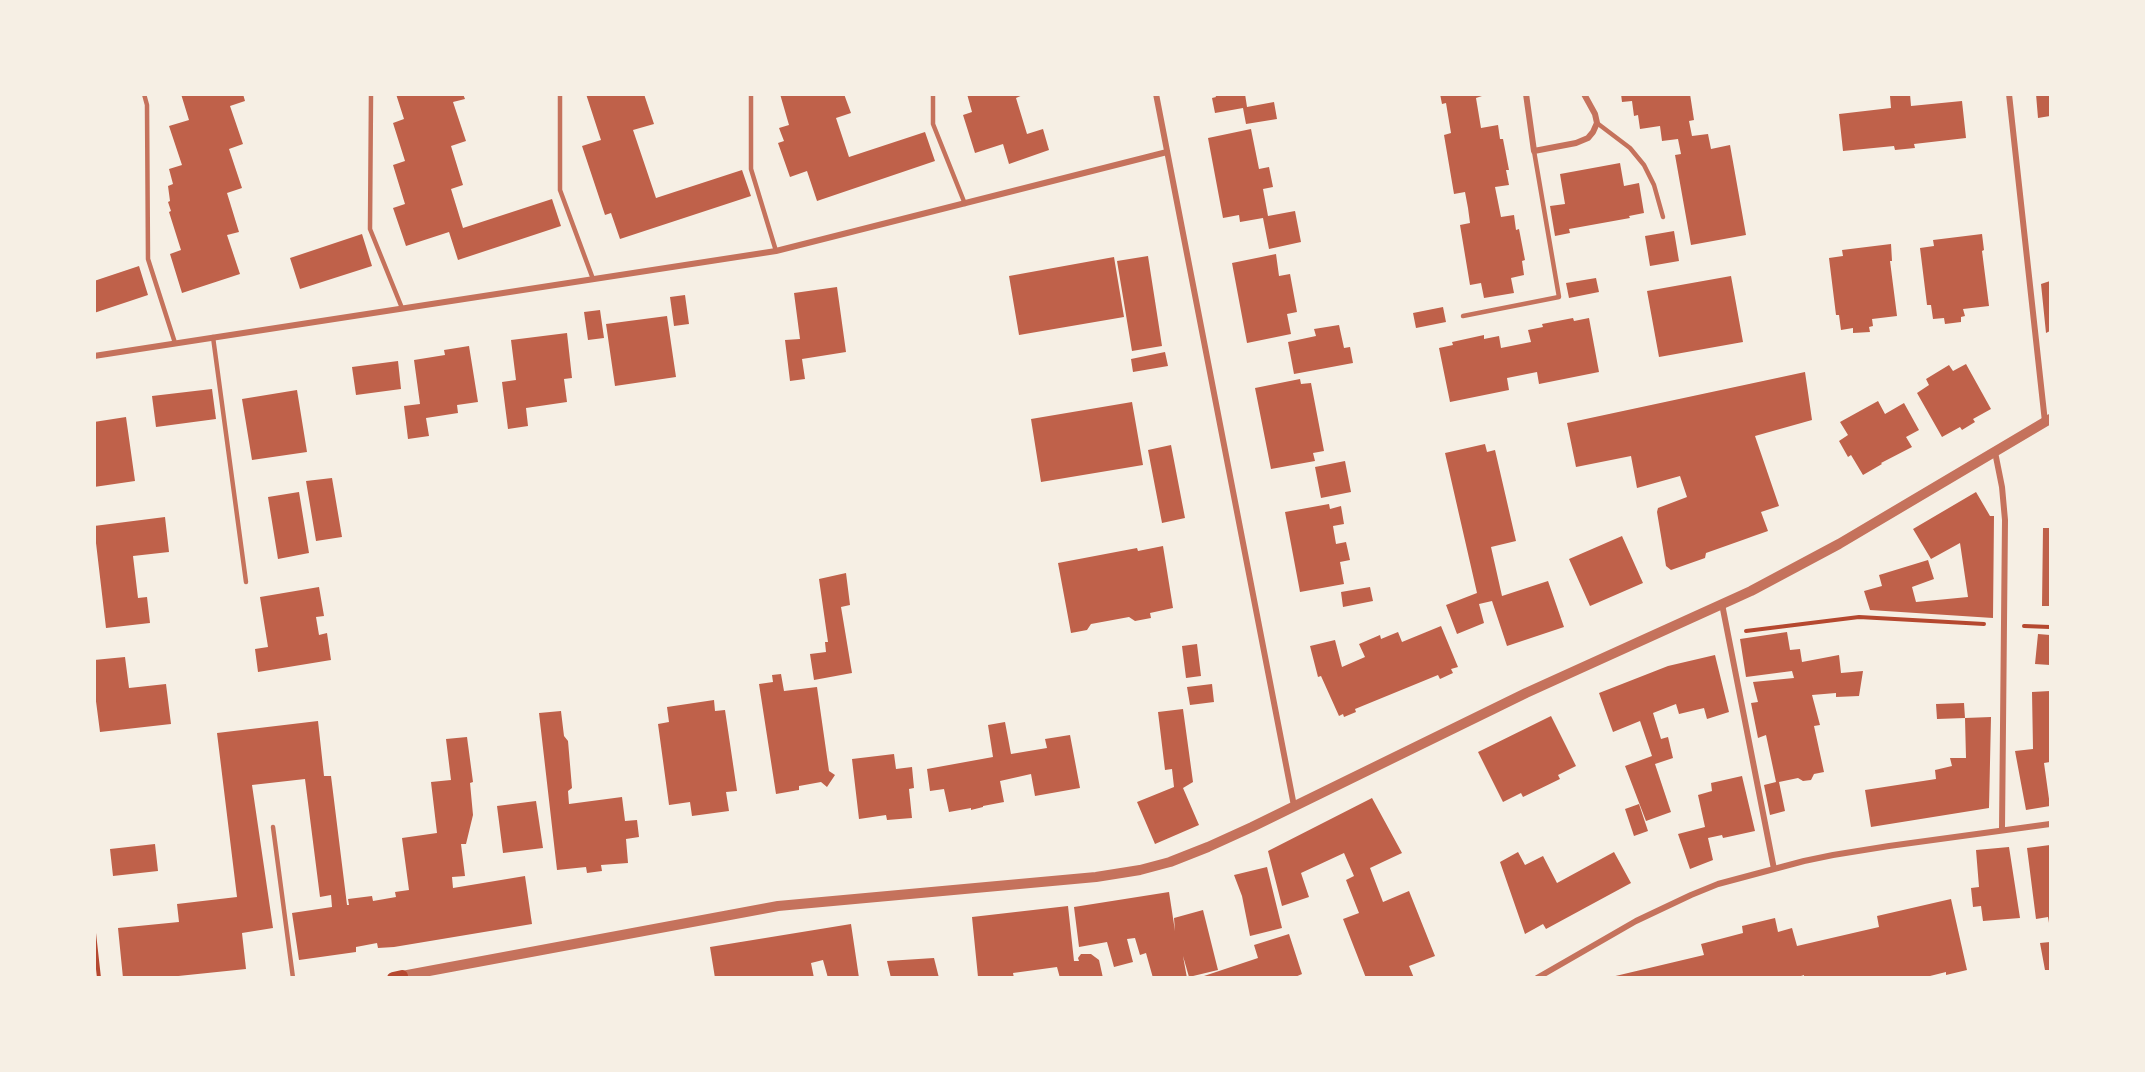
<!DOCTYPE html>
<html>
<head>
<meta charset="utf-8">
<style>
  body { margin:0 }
  #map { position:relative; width:2145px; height:1072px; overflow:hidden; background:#f6efe4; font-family:Arial,sans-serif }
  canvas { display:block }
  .frame { position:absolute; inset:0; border:96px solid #f6efe4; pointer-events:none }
</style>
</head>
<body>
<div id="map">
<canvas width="2145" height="1072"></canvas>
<div class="frame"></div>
</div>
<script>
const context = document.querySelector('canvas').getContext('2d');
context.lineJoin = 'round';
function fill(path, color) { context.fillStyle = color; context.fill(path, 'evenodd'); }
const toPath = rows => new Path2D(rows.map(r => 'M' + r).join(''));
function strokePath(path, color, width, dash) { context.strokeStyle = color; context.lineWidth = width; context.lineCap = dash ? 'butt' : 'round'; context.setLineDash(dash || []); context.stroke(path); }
const building = toPath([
  [181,94,243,94,245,101,230,106,243,144,229,149,242,188,227,193,239,232,227,235,240,274,182,293,170,254,181,250,169,212,171,211,168,202,170,201,168,186,173,184,169,169,182,165,169,126,189,120],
  [396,94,463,94,465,99,453,102,466,141,451,146,463,185,451,189,463,228,552,199,561,226,458,260,449,232,406,246,393,208,405,204,393,165,405,161,393,123,404,119],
  [586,94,644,94,654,124,633,130,656,198,742,170,751,196,620,239,611,213,605,215,582,146,601,140],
  [780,94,844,94,851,113,836,118,849,157,925,132,935,161,817,201,807,171,790,177,778,143,784,141,779,128,789,125],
  [967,94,1025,94,1016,98,1027,134,1043,129,1049,150,1009,164,1003,144,975,153,963,115,972,112],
  [1215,94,1245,94,1247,107,1274,102,1277,119,1246,124,1243,108,1215,113,1212,98,1216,97],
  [1440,94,1488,94,1476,98,1481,128,1498,125,1500,139,1503,139,1509,170,1506,170,1509,185,1495,187,1501,217,1514,215,1516,230,1519,229,1525,260,1522,261,1524,275,1511,278,1514,293,1484,298,1481,283,1470,285,1460,225,1470,223,1468,208,1465,192,1454,194,1444,135,1451,133,1446,103,1442,104],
  [1621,94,1690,94,1694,120,1689,121,1692,136,1708,134,1711,149,1730,145,1746,235,1691,245,1675,155,1681,154,1678,139,1662,141,1660,126,1640,129,1638,115,1634,116,1632,101,1622,102],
  [1905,94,1910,94,1911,106,1962,101,1966,138,1914,144,1915,148,1895,150,1894,146,1843,151,1839,114,1891,108,1890,96],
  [2036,94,2050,94,2050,116,2038,118],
  [1251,129,1259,169,1269,167,1273,187,1263,189,1268,216,1295,211,1301,242,1269,249,1263,218,1240,222,1239,215,1223,218,1208,138],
  [1620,163,1624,186,1639,183,1644,213,1629,216,1630,218,1569,229,1570,233,1555,236,1550,206,1565,204,1560,174],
  [1674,231,1679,261,1650,266,1645,236],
  [362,234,372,266,300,289,290,258],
  [1982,234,1984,250,1982,251,1989,306,1963,309,1965,316,1961,317,1961,322,1945,324,1944,318,1933,319,1931,305,1927,305,1920,248,1934,246,1933,240],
  [1891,244,1892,261,1890,261,1897,316,1872,319,1873,326,1869,327,1870,332,1853,333,1853,328,1841,330,1839,315,1836,315,1829,258,1843,256,1842,250],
  [1276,254,1279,276,1290,274,1297,312,1287,314,1291,334,1247,343,1232,263],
  [1148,256,1162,346,1132,351,1117,261],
  [1114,257,1124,317,1019,335,1009,276],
  [139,266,148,295,94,313,94,281],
  [1731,276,1743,342,1659,357,1647,291],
  [1596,278,1599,292,1569,298,1566,283],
  [2050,281,2050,331,2046,333,2041,284],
  [837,287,846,352,802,359,805,379,790,381,785,340,800,339,794,293],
  [685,295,689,324,674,326,670,297],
  [1443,307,1446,322,1416,328,1413,313],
  [600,310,604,338,588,340,584,312],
  [667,316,676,377,615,386,606,324],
  [1573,318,1574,321,1589,318,1599,372,1539,384,1537,372,1507,378,1509,390,1450,402,1439,348,1453,345,1452,342,1484,335,1484,339,1499,336,1501,348,1531,342,1528,330,1543,327,1542,324],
  [1339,325,1344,348,1350,347,1353,363,1294,374,1288,342,1316,336,1314,329],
  [567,333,572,378,564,379,567,402,526,408,528,426,508,429,502,382,516,380,511,340],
  [469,346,478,402,457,405,458,413,426,418,429,436,408,439,404,406,420,404,414,360,445,355,444,350],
  [1165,352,1168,366,1133,372,1131,359],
  [398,361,401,389,356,395,352,367],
  [1966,364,1991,409,1973,419,1975,422,1962,430,1960,427,1942,437,1917,393,1929,385,1926,379,1949,365,1953,371],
  [1805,372,1812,420,1755,436,1779,506,1761,512,1768,531,1706,553,1705,558,1671,570,1666,566,1657,512,1658,508,1687,497,1680,476,1637,488,1631,456,1576,467,1567,423],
  [1300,379,1301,384,1311,383,1324,451,1313,453,1315,461,1271,469,1255,388],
  [212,389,216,419,156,427,152,396],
  [297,390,307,452,252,460,242,399],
  [1878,401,1885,414,1904,403,1919,430,1906,437,1912,447,1881,463,1882,464,1863,475,1851,455,1848,457,1839,441,1848,435,1840,422],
  [1132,402,1143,465,1041,482,1031,419],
  [126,417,135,481,94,487,94,422],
  [1485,444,1487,452,1495,450,1516,541,1491,547,1502,596,1548,581,1564,627,1507,646,1492,601,1479,604,1484,623,1457,634,1446,605,1477,593,1445,453],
  [1171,445,1185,518,1162,523,1148,450],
  [1345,461,1351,492,1321,498,1315,467],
  [332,478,342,537,316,541,306,481],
  [299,492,309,553,278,559,268,497],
  [1976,492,1990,516,1994,516,1993,618,1870,610,1864,591,1882,586,1879,575,1928,560,1934,579,1912,587,1916,602,1968,597,1960,543,1931,559,1913,529],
  [1329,504,1330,509,1341,506,1344,524,1333,526,1336,544,1346,542,1350,560,1340,562,1344,584,1300,592,1285,512],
  [165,517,169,552,133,556,138,598,147,597,150,623,106,628,94,526],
  [2043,528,2050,528,2050,606,2042,606],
  [1622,536,1643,583,1590,606,1569,559],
  [1163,546,1173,608,1150,613,1151,618,1135,621,1129,617,1091,624,1087,630,1071,633,1058,563,1137,548,1138,551],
  [846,573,850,605,841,607,852,673,814,680,810,654,826,652,825,642,828,642,819,579],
  [319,587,324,616,316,617,319,635,327,633,331,660,258,672,255,649,268,647,260,597],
  [1370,587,1373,601,1343,607,1341,592],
  [1441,626,1458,667,1451,669,1453,673,1440,679,1438,675,1355,709,1356,712,1344,717,1343,714,1339,716,1321,676,1318,677,1310,646,1335,640,1342,667,1365,657,1359,644,1380,635,1381,639,1398,632,1402,642],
  [1787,632,1790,650,1800,649,1802,662,1839,655,1841,673,1863,671,1859,696,1836,697,1836,693,1812,695,1820,725,1814,726,1824,772,1814,774,1811,780,1803,781,1798,778,1779,782,1785,811,1770,815,1764,785,1776,782,1766,735,1758,738,1751,703,1758,702,1753,682,1794,678,1792,671,1746,677,1740,639],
  [2038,634,2050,635,2050,665,2035,664],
  [1197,644,1201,676,1186,678,1182,646],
  [1715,655,1729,712,1707,719,1704,708,1679,714,1676,704,1653,713,1661,739,1668,737,1673,758,1655,764,1671,812,1646,821,1625,766,1652,756,1640,721,1613,732,1599,693,1668,666],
  [125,657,129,688,166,684,171,724,100,732,94,686,94,660],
  [781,674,784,691,817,687,829,771,835,775,827,787,821,782,799,786,799,790,776,794,759,684,773,682,772,675],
  [1212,684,1214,702,1190,705,1187,687],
  [2050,691,2050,762,2044,763,2050,806,2026,810,2015,751,2033,749,2032,692],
  [714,700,715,711,725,710,737,791,726,792,729,811,692,816,690,802,669,805,658,724,669,722,667,707],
  [1964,703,1965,718,1937,719,1936,704],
  [1183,709,1193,782,1183,788,1199,825,1155,844,1137,802,1174,787,1172,769,1165,770,1158,712],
  [561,711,564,736,568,741,572,788,568,791,569,804,622,797,625,821,637,820,639,837,626,839,628,863,601,865,602,871,587,873,586,867,557,870,539,713],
  [1551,716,1576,766,1558,775,1560,779,1523,797,1521,793,1503,802,1478,752],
  [1991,717,1989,808,1871,827,1865,790,1936,779,1935,770,1952,766,1950,758,1966,758,1965,718],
  [318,721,324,776,331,776,347,905,349,905,348,899,372,896,373,901,396,897,395,892,409,890,402,838,437,833,431,782,451,780,446,739,467,737,473,782,470,783,473,815,466,844,461,844,465,876,452,877,453,888,525,876,532,924,394,947,378,948,377,943,356,947,356,952,299,960,292,913,332,907,331,895,320,897,305,779,252,785,273,928,242,933,246,969,159,978,123,978,118,928,179,922,177,904,237,897,217,733],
  [1005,722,1011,754,1047,748,1045,739,1070,735,1080,788,1035,796,1031,774,1000,781,1004,802,983,806,983,807,971,810,971,808,949,812,944,789,930,791,927,769,993,757,988,725],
  [894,754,896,769,912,767,914,788,909,789,912,818,887,820,886,815,859,819,852,759],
  [1742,776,1755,831,1723,838,1722,835,1708,838,1713,860,1690,869,1678,834,1705,827,1698,795,1712,791,1711,783],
  [1372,798,1402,853,1370,868,1383,902,1409,891,1435,956,1409,966,1414,978,1366,978,1343,919,1359,913,1346,880,1354,876,1344,853,1301,873,1309,897,1282,906,1268,851],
  [536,801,543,848,503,853,497,806],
  [1639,804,1648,831,1634,836,1625,809],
  [155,844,158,871,113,876,110,849],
  [2050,845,2050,922,2049,923,2048,917,2036,919,2027,848],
  [2009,847,2020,918,1983,921,1981,906,1973,907,1971,888,1979,887,1976,850],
  [1518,852,1525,865,1543,856,1557,883,1614,852,1631,883,1546,929,1543,924,1525,934,1500,862],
  [1267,867,1282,928,1250,936,1242,896,1234,875],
  [1169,892,1175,931,1174,918,1203,910,1218,970,1189,977,1183,956,1187,978,1153,978,1146,953,1140,955,1135,938,1127,939,1133,962,1114,967,1107,942,1079,947,1074,907],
  [1951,899,1967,970,1946,975,1946,972,1922,978,1804,978,1804,975,1795,978,1607,978,1704,955,1701,944,1743,933,1742,926,1775,918,1778,932,1792,928,1797,946,1879,927,1877,916],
  [1068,906,1074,961,1079,961,1078,958,1081,954,1091,954,1099,960,1103,978,1060,978,1057,967,1013,973,1014,978,978,977,972,917],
  [851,924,859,978,828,978,823,960,811,963,814,978,715,978,710,947],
  [1289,934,1302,974,1293,978,1198,978,1258,958,1254,945],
  [2050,942,2050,970,2045,970,2040,943],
  [934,958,939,978,891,978,887,961]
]);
const path = toPath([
  [2024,626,2050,627],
  [1746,631,1859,617,1984,624],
  [94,933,99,978]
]);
const service = toPath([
  [144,94,147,105,148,259,175,343],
  [371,94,370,229,402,308],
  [560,94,560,190,593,279],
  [751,94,751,169,776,251],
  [933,94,933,124,965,204],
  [1597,123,1630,148,1644,165,1654,185,1663,217],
  [1463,316,1559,297,1534,151],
  [213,337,246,582],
  [273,827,293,978]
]);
const minor = toPath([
  [1156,94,1294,806],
  [1526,94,1534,151,1576,143,1588,138,1593,132,1597,123,1595,114,1584,94],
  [2009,94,2045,422],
  [94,356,776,251,1167,152],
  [1995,452,2002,487,2005,520,2002,829],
  [1722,604,1774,869],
  [1537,978,1636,921,1691,895,1718,884,1804,861,1833,855,1889,846,2050,824]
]);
const tertiary = toPath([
  [402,976,778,906,1096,877,1140,870,1170,862,1208,847,1252,827,1526,693,1751,591,1839,544,2050,419]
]);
const secondary = toPath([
  [393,978,402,976,402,978]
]);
fill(building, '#bf614a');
strokePath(path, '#b5482f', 4);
strokePath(service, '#c5725c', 4.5);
strokePath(minor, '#c5725c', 6);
strokePath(tertiary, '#c5725c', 10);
strokePath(secondary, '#b5482f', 12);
</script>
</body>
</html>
